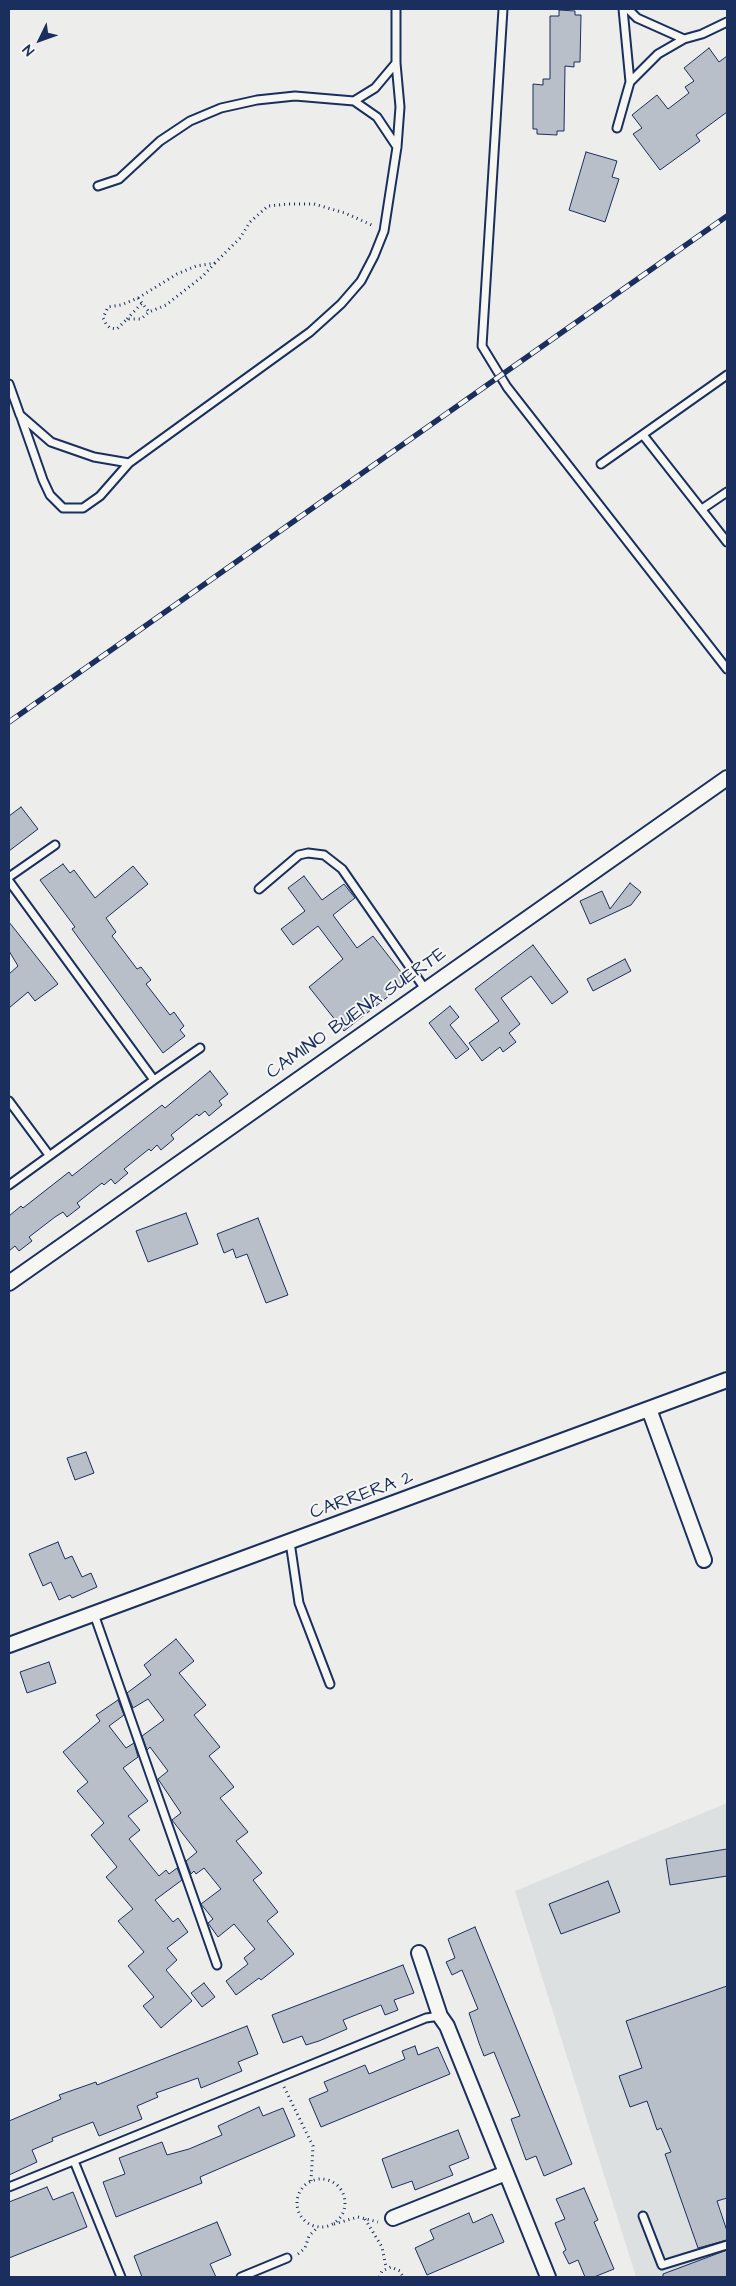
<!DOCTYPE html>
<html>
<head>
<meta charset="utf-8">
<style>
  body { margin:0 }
  #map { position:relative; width:736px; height:2286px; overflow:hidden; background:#edeeec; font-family:"Architects Daughter",sans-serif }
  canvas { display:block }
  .frame { position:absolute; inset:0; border:10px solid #1b2f5e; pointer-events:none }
  .north { position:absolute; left:15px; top:15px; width:50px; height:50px; -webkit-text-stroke:4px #f6f6f2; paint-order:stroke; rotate:228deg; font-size:14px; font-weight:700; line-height:20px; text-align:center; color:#1b2f5e }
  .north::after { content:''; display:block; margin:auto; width:18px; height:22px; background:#1b2f5e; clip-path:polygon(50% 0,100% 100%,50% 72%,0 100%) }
</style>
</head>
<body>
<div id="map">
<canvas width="736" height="2286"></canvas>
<div class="frame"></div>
<div class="north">N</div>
</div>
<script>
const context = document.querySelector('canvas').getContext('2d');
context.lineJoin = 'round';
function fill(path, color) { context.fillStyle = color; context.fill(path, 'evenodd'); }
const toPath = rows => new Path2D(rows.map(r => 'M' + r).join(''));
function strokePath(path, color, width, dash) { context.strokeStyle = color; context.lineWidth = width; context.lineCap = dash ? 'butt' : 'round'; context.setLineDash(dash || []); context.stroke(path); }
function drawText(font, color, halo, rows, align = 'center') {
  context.font = font + ' "Architects Daughter",sans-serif'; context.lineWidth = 4; context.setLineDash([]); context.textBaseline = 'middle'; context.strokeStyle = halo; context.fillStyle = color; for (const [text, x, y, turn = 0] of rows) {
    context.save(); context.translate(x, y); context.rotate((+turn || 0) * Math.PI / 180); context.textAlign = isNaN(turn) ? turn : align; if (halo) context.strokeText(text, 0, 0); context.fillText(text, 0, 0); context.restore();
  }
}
const built = toPath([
  [727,1803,727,2277,636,2277,515,1891]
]);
const building = toPath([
  [559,10,575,11,575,15,581,15,580,62,574,62,574,67,565,66,564,131,557,131,557,135,537,134,537,129,533,129,533,84,543,85,543,79,550,79,550,16,559,16,559,10],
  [709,48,719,62,727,56,727,112,696,135,700,141,660,170,633,134,642,128,632,115,657,95,668,109,689,93,685,87,694,81,684,68,709,48],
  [586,152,617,161,612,177,619,179,605,222,569,210,586,152],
  [21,807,38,829,9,851,9,816,21,807],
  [63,864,70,873,74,870,95,898,133,866,148,884,106,918,116,932,112,936,125,953,137,969,141,967,151,980,146,984,170,1015,174,1012,184,1026,180,1030,185,1036,163,1053,72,929,75,927,40,880,63,864],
  [304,876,322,900,344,884,355,898,333,915,357,948,373,936,408,981,344,1031,309,987,343,959,318,926,293,945,281,929,305,911,288,888,304,876],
  [630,883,641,892,631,905,590,924,580,901,602,891,610,909,630,883],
  [9,922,58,984,35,1001,28,992,9,1008,9,974,18,966,9,951,9,922],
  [533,945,568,992,552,1004,531,976,501,998,520,1024,509,1033,516,1042,503,1052,500,1047,482,1061,469,1043,499,1021,475,989,533,945],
  [625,959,631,971,593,991,587,979,625,959],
  [450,1006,459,1017,450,1025,469,1049,456,1059,429,1023,450,1006],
  [210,1071,228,1094,219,1101,222,1105,209,1116,205,1111,199,1116,197,1114,171,1135,174,1139,161,1150,157,1145,151,1151,149,1149,124,1169,128,1173,115,1184,111,1179,104,1185,102,1183,77,1203,80,1207,67,1217,63,1212,55,1217,29,1237,32,1241,19,1251,15,1246,9,1251,9,1216,21,1206,23,1208,69,1172,72,1176,162,1105,165,1108,210,1071],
  [186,1213,198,1244,148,1262,136,1231,186,1213],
  [258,1218,288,1295,266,1303,247,1254,236,1258,233,1249,224,1253,217,1234,258,1218],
  [86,1452,94,1473,75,1480,67,1458,86,1452],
  [58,1542,65,1559,72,1556,82,1577,91,1573,97,1587,72,1598,70,1595,59,1600,51,1582,43,1586,29,1554,58,1542],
  [176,1639,194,1661,179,1673,206,1705,194,1715,220,1747,209,1756,234,1787,220,1798,248,1832,236,1841,262,1873,253,1880,278,1912,267,1921,294,1954,261,1980,259,1978,236,1995,226,1981,248,1964,244,1958,255,1949,234,1924,218,1937,208,1923,213,1919,201,1904,221,1889,204,1868,196,1874,194,1871,191,1874,186,1861,197,1852,172,1820,181,1813,158,1779,168,1771,150,1747,147,1750,142,1736,164,1720,148,1699,133,1708,127,1693,151,1675,144,1665,176,1639],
  [49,1662,56,1683,27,1693,20,1672,49,1662],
  [118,1700,124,1715,109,1726,126,1748,134,1743,138,1757,123,1768,148,1801,128,1816,140,1830,129,1839,159,1876,166,1870,169,1874,177,1868,182,1880,155,1900,173,1922,178,1918,188,1932,167,1948,177,1960,166,1970,192,2001,161,2028,143,2006,154,1997,128,1966,144,1952,118,1921,133,1909,106,1877,117,1867,91,1835,104,1823,77,1791,88,1782,63,1752,100,1721,96,1715,118,1700],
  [727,1849,727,1876,670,1885,666,1859,727,1849],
  [608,1881,620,1912,561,1934,549,1904,608,1881],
  [475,1927,572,2164,544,2176,536,2156,526,2160,511,2119,520,2116,494,2052,484,2056,479,2043,469,2013,478,2009,462,1970,452,1975,446,1962,455,1958,448,1939,475,1927],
  [403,1965,414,1993,394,2000,398,2010,385,2015,381,2005,343,2020,347,2029,319,2041,306,2045,302,2036,283,2043,272,2015,403,1965],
  [204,1983,215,1997,202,2007,191,1993,204,1983],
  [727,1986,727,2198,717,2201,727,2231,727,2240,698,2248,665,2154,671,2152,661,2128,657,2130,647,2101,630,2107,619,2076,642,2068,626,2021,727,1986],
  [247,2026,258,2054,238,2062,242,2071,201,2088,198,2078,156,2093,158,2097,137,2106,142,2119,99,2136,93,2122,52,2138,53,2141,32,2150,37,2162,9,2175,9,2121,61,2099,59,2095,96,2082,97,2085,247,2026],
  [415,2046,418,2055,438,2047,450,2074,321,2127,309,2099,328,2091,324,2082,365,2065,369,2074,405,2059,402,2051,415,2046],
  [259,2107,263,2116,283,2108,295,2136,200,2177,202,2183,116,2217,103,2182,125,2174,119,2158,162,2142,167,2155,189,2149,222,2135,218,2126,259,2107],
  [458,2130,469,2158,449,2166,453,2175,415,2190,412,2181,392,2188,382,2159,458,2130],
  [47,2187,53,2200,73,2192,87,2227,9,2258,9,2202,47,2187],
  [584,2188,598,2220,594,2222,614,2269,594,2277,585,2277,578,2260,569,2264,563,2252,566,2250,555,2223,565,2219,556,2199,584,2188],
  [469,2213,473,2223,492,2214,504,2242,427,2275,415,2248,434,2239,430,2230,469,2213],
  [217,2222,231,2255,210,2264,216,2277,142,2277,134,2256,217,2222],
  [727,2250,727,2277,663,2277,663,2274,727,2250]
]);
const path = toPath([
  [215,263,203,276,166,305,149,312,141,319,127,319,117,329,110,328,106,324,103,318,108,307,121,305,138,298,177,274,196,266,215,263,240,238,250,222,268,206,288,204,314,204,345,213,374,226],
  [138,298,149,312],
  [127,319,143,302],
  [284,2087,313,2146,311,2181],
  '297 2203a24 24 0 1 1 48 0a24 24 0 1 1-48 0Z',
  [365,2219,382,2247,386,2267],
  [334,2224,358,2217,378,2222],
  [298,2254,305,2248,309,2236,318,2227],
  [379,2277,382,2271,391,2267,400,2271,403,2277]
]);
const lane = toPath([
  [503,9,482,346,507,387,727,669],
  [628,9,637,18,684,39,702,34,727,22],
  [630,82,658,54,684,39],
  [354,101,375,88,396,63],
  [617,128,630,82,623,9],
  [98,186,119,179,160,141,190,121,221,108,257,100,295,96,354,101,377,117,397,147],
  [9,384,20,415,51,442,94,457,129,463,310,332,341,304,361,281,374,256,384,231,397,147,400,107,396,63,396,9],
  [21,417,43,480,50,495,63,508,83,508,100,496,129,463],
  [643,435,727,542],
  [601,464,727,375],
  [702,509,727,492],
  [9,877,55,845],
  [9,881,154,1080,200,1048],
  [259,889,299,855,308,853,324,855,342,869,425,989],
  [9,1101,49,1155],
  [9,1185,154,1080],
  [290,1542,299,1603,330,1684],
  [94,1614,217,1965],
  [74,2161,121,2277],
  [9,2187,426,2018,440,2016],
  [643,2216,662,2265,727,2245],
  [241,2277,287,2258]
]);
const street = toPath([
  [9,1283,727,778],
  [649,1409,704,1560],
  [9,1645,727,1380],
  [419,1953,440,2016,447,2026,548,2277],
  [393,2218,506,2173]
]);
const rail = toPath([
  [9,722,727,216]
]);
const streetNames = [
  ["CAMINO BUENA SUERTE",357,1014,-35],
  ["CARRERA 2",362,1496,-20]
];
fill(built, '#dde0e1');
fill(building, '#b9bfc8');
strokePath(building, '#1b2f5e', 1);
strokePath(lane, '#1b2f5e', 11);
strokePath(street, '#1b2f5e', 18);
strokePath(path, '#1b2f5e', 3, [1, 4]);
strokePath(lane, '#f6f6f2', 7);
strokePath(street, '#f6f6f2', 14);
strokePath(rail, '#1b2f5e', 5.5);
strokePath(rail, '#f6f6f2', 4, [11]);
drawText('19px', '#1b2f5e', '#f6f6f2', streetNames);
</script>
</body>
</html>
